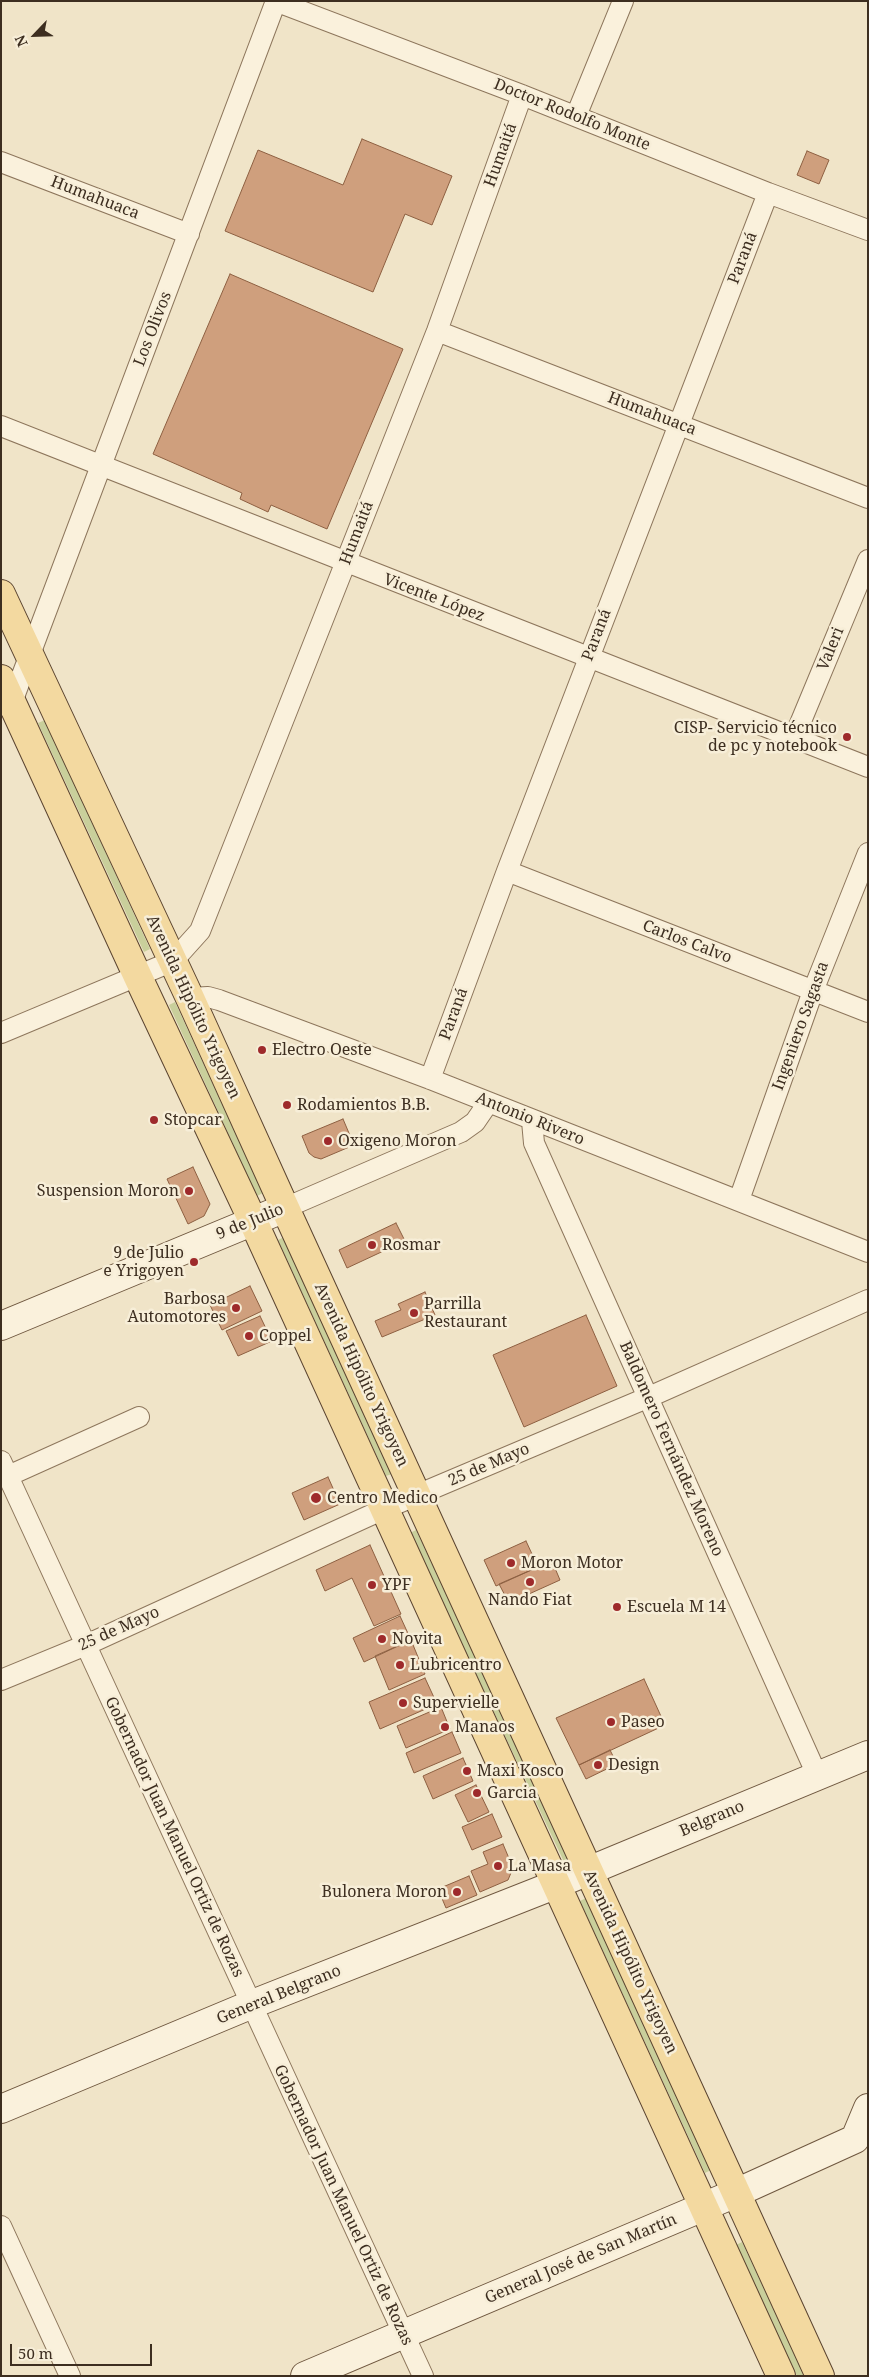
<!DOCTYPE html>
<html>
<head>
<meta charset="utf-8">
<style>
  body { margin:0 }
  #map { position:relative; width:869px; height:2377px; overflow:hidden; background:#f0e4c8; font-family:"Noto Serif",serif }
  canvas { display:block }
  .frame { position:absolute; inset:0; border:2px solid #3d2e20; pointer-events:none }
  .north { position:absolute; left:10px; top:10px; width:50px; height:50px; -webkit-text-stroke:4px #f7eed8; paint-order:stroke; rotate:246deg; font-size:14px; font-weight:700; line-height:20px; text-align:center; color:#3d2e20 }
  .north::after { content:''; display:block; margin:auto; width:18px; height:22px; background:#3d2e20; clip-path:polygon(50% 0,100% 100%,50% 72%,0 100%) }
  .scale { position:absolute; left:10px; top:2344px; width:142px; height:22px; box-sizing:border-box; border:2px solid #3d2e20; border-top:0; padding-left:6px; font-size:15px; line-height:18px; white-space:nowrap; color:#3d2e20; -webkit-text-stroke:4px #f7eed8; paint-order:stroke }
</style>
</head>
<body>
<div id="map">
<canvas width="869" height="2377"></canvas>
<div class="frame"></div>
<div class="north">N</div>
<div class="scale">50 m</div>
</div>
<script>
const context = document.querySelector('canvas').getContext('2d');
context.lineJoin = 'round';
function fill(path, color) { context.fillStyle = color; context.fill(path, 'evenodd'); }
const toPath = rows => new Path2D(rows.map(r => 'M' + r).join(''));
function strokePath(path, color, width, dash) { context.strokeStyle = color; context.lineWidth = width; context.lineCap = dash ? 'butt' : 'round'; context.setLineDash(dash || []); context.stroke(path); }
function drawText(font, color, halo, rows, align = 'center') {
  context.font = font + ' "Noto Serif",serif'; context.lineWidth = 5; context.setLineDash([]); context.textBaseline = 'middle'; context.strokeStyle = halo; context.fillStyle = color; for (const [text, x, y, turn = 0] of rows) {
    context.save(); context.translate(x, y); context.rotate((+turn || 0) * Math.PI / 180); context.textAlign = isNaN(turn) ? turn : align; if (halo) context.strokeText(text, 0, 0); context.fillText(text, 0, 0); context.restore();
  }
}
const green = toPath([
  [45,720,150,949,144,952,38,723],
  [175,1002,263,1193,257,1196,169,1005],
  [284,1237,392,1474,386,1476,278,1240],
  [416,1530,570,1859,564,1862,410,1533],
  [586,1898,711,2170,705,2173,580,1901],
  [742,2242,805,2376,797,2376,736,2245]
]);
const building = toPath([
  [362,139,452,176,432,225,405,214,373,292,225,231,258,150,343,185,362,139],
  [807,151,829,160,819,184,797,175,807,151],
  [230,274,403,349,327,529,271,505,268,512,240,499,242,493,153,454,230,274],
  [343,1119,354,1145,321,1159,314,1157,309,1153,302,1136,343,1119],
  [193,1167,210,1204,204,1216,188,1224,167,1179,193,1167],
  [396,1223,405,1241,347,1268,339,1250,396,1223],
  [250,1286,262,1311,222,1330,210,1305,250,1286],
  [425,1292,435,1315,382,1337,375,1321,401,1310,398,1304,425,1292],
  [586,1315,617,1386,524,1427,493,1355,586,1315],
  [260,1316,272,1341,238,1356,226,1331,260,1316],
  [328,1477,340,1504,304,1520,292,1493,328,1477],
  [526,1541,538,1567,496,1586,484,1560,526,1541],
  [370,1545,401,1614,374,1626,352,1578,325,1591,316,1570,370,1545],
  [552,1561,560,1580,509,1603,499,1584,552,1561],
  [400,1616,411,1640,364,1662,353,1638,400,1616],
  [411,1640,425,1674,389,1690,375,1656,411,1640],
  [425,1678,437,1704,380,1729,369,1702,425,1678],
  [644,1679,665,1725,579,1765,556,1718,644,1679],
  [441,1707,450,1729,406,1748,397,1726,441,1707],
  [452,1732,461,1753,414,1773,406,1753,452,1732],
  [610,1750,617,1764,586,1779,579,1765,610,1750],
  [463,1758,473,1781,433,1799,423,1776,463,1758],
  [476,1785,489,1812,468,1822,455,1795,476,1785],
  [492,1814,502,1837,472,1850,462,1827,492,1814],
  [503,1844,513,1868,508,1880,480,1892,471,1871,488,1864,483,1852,503,1844],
  [469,1876,477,1895,446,1908,438,1889,469,1876]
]);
const street = toPath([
  [275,1,522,95,768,193,868,230],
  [576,116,623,1],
  [1,162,189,234],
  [437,331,868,498],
  [1,426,868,767],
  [6,706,12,702,276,1],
  [794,738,868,560],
  [507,871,868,1012],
  [190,998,208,997,219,1000,430,1079,868,1252],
  [1,1033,173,961,200,931,437,331,522,95],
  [430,1079,507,871,768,193],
  [532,1121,534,1143,817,1775],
  [739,1200,813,991,868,853],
  [285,1208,461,1132,475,1122,488,1103],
  [1,1461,423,2376],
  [8,1476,139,1417],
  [1,1680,86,1645,384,1509,649,1397,868,1300],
  [1,2226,70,2376]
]);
const secondary = toPath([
  [1,1326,285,1208],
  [1,2109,250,2005,557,1884,868,1755],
  [305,2376,736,2193,855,2139,868,2108]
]);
const primary = toPath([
  [1,594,190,998,285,1208,820,2376],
  [1,679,138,977,253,1221,781,2376]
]);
const markers = [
  [847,737,5,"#9e2a2b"],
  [262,1050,5,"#9e2a2b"],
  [287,1105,5,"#9e2a2b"],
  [154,1120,5,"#9e2a2b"],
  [328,1141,5,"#9e2a2b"],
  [189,1191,5,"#9e2a2b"],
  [372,1245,5,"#9e2a2b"],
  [194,1262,5,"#9e2a2b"],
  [236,1308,5,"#9e2a2b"],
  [414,1313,5,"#9e2a2b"],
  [249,1336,5,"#9e2a2b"],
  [316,1498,6,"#9e2a2b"],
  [511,1563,5,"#9e2a2b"],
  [530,1582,5,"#9e2a2b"],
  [372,1585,5,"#9e2a2b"],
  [617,1607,5,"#9e2a2b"],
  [382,1639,5,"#9e2a2b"],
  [400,1665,5,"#9e2a2b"],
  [403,1703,5,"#9e2a2b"],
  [611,1722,5,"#9e2a2b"],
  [445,1727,5,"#9e2a2b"],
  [598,1765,5,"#9e2a2b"],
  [467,1771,5,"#9e2a2b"],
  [477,1793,5,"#9e2a2b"],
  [498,1866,5,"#9e2a2b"],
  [457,1892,5,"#9e2a2b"]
];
const streetNames = [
  ["Doctor Rodolfo Monte",572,115,22],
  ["Humaitá",501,155,-70],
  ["Humahuaca",95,198,21],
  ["Paraná",743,258,-69],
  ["Los Olivos",153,329,-69],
  ["Humahuaca",652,414,21],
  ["Humaitá",357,533,-69],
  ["Vicente López",434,598,21],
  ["Paraná",597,635,-69],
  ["Valeri",831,649,-68],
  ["Carlos Calvo",687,942,21],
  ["Avenida Hipólito Yrigoyen",193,1007,65],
  ["Paraná",454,1014,-70],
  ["Ingeniero Sagasta",801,1026,-70],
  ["Antonio Rivero",530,1119,22],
  ["9 de Julio",250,1222,-22],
  ["Avenida Hipólito Yrigoyen",361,1375,65],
  ["Baldomero Fernández Moreno",671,1449,66],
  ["25 de Mayo",489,1465,-23],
  ["25 de Mayo",119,1629,-24],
  ["Belgrano",712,1819,-23],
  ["Gobernador Juan Manuel Ortiz de Rozas",174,1837,65],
  ["Avenida Hipólito Yrigoyen",630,1962,65],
  ["General Belgrano",279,1995,-22],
  ["Gobernador Juan Manuel Ortiz de Rozas",343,2205,65],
  ["General José de San Martín",581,2259,-23]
];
const poiNames = [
  ["CISP- Servicio técnico",837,728,"right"],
  ["de pc y notebook",837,746,"right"],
  ["Electro Oeste",272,1050],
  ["Rodamientos B.B.",297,1105],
  ["Stopcar",164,1120],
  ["Oxigeno Moron",338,1141],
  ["Suspension Moron",179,1191,"right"],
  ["Rosmar",382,1245],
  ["9 de Julio",184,1253,"right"],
  ["e Yrigoyen",184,1271,"right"],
  ["Barbosa",226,1299,"right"],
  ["Automotores",226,1317,"right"],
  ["Parrilla",424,1304],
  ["Restaurant",424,1322],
  ["Coppel",259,1336],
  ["Centro Medico",327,1498],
  ["Moron Motor",521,1563],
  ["YPF",382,1585],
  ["Nando Fiat",530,1600,"center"],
  ["Escuela M 14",627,1607],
  ["Novita",392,1639],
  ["Lubricentro",410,1665],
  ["Supervielle",413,1703],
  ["Paseo",621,1722],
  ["Manaos",455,1727],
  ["Design",608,1765],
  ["Maxi Kosco",477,1771],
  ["Garcia",487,1793],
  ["La Masa",508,1866],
  ["Bulonera Moron",447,1892,"right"]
];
fill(green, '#c9cf9b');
fill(building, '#cf9f7d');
strokePath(building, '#8d5f41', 1);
strokePath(street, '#8d765c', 22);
strokePath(secondary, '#6f573f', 30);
strokePath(primary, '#5b4430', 30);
strokePath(street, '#faf1dc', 20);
strokePath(secondary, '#faf1dc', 28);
strokePath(primary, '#f3d9a0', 28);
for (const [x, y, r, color] of markers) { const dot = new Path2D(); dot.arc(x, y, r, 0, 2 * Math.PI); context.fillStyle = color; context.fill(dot); strokePath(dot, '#f7eed8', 2); }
drawText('16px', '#3d2e20', '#f7eed8', streetNames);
drawText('16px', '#3d2e20', '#f7eed8', poiNames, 'left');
</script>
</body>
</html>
